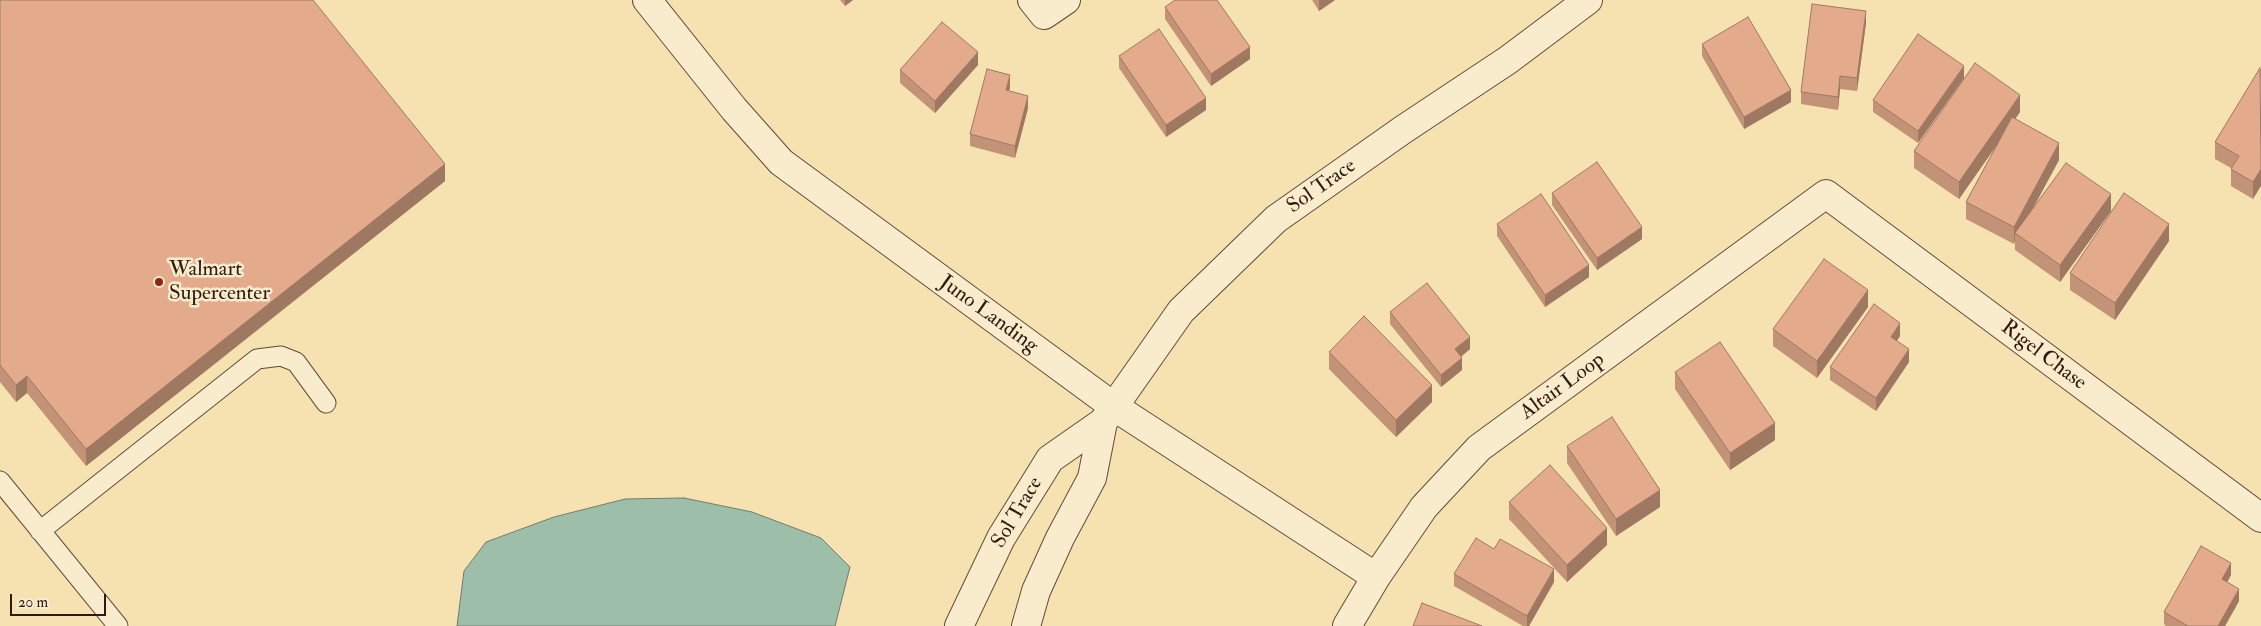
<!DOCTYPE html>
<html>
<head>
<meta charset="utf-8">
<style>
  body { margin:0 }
  #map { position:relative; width:2261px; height:626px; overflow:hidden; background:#f6e1b1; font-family:"IM FELL Double Pica",serif }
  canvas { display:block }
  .scale { position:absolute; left:10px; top:594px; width:96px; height:22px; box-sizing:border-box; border:2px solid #2e1a11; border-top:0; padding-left:6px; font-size:15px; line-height:18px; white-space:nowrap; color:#2e1a11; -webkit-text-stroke:4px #f9eccc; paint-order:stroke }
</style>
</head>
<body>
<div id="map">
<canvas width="2261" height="626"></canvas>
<div class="scale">20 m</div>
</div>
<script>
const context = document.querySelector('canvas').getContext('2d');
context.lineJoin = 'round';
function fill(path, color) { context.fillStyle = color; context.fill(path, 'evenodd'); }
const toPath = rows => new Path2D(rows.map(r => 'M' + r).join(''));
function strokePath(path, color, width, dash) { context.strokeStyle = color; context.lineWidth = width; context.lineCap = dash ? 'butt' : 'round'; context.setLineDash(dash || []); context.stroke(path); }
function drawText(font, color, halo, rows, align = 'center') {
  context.font = font + ' "IM FELL Double Pica",serif'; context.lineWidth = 5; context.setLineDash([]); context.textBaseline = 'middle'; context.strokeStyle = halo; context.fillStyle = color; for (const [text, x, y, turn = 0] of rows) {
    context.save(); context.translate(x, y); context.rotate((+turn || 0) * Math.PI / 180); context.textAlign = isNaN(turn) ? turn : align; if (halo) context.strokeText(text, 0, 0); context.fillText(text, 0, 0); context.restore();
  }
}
const water = toPath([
  [684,498,752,512,821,538,850,567,835,626,457,626,464,571,486,542,554,517,625,499,684,498]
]);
const service = toPath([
  [0,481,118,626],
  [40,531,257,359,281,356,296,362,326,403]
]);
const minor = toPath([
  [647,0,734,109,781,162,1113,406,1376,577],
  [1032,0,1044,15,1066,0],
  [959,626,1001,538,1050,459,1103,422],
  [1026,626,1036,591,1060,538,1092,478,1103,422,1181,311,1276,219,1404,129,1508,60,1588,0],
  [1347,626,1376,577,1424,507,1479,448,1826,194,2261,518]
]);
const wall = toPath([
  [0,0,445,181,86,466,27,393,16,402,0,382],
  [840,0,853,0,845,6],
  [1312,0,1335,0,1319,11],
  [1165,7,1250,59,1211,86,1165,19],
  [1866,23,1857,91,1840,89,1838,110,1801,104,1801,92],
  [1702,44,1791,102,1744,129,1702,56],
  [1119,56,1206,110,1166,137,1119,68],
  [978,65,935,113,900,83,900,70],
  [2261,69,2253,199,2231,186,2231,168,2215,159,2215,142],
  [1964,78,1918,143,1873,112,1873,100],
  [1010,87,1009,91,1028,108,1015,158,970,146,970,134],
  [2020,112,2015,119,2059,160,2032,211,2111,211,2060,282,2015,250,2015,240,2014,244,1966,219,1966,202,1996,146,1959,199,1914,168,1914,151],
  [1552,193,1642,239,1597,270,1552,205],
  [1497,224,1589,277,1545,307,1497,236],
  [2169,241,2115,320,2070,290,2070,273],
  [1868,307,1817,378,1773,346,1773,329],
  [1390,312,1470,349,1461,357,1462,370,1441,387,1390,324],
  [1900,336,1897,341,1909,362,1876,411,1830,380,1830,367],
  [1329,352,1432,402,1396,437,1329,369],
  [1675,372,1775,440,1730,470,1675,389],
  [1567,446,1660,507,1616,536,1567,463],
  [1509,502,1607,545,1567,582,1509,519],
  [1494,549,1554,582,1529,626,1523,626,1454,586,1454,574],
  [2231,575,2227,582,2239,601,2225,626,2166,626,2164,624,2164,612]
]);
const shadedWall = toPath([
  [845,0,853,0,845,6],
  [1319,0,1335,0,1319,11],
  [1866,11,1866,23,1857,91,1857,78],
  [1250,47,1250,59,1211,86,1211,74],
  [978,52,978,65,935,113,935,101],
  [1964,66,1964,78,1918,143,1918,131],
  [1010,75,1010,87,1006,102,1006,90],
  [1840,76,1840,89,1838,110,1838,97],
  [1791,90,1791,102,1744,129,1744,117],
  [2020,95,2020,112,1959,199,1959,182],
  [1028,96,1028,108,1015,158,1015,146],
  [1206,98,1206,110,1166,137,1166,125],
  [2059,143,2059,160,2018,235,2015,233,2015,240,2014,244,2014,227],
  [445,164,445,181,86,466,86,449],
  [2261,169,2261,186,2253,199,2253,182],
  [2111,194,2111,211,2060,282,2060,265],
  [2169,224,2169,241,2115,320,2115,303],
  [1642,227,1642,239,1597,270,1597,258],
  [1589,265,1589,277,1545,307,1545,295],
  [1868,290,1868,307,1817,378,1817,361],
  [1900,323,1900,336,1891,349,1891,337],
  [1470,337,1470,349,1455,361,1455,349],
  [1909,349,1909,362,1876,411,1876,398],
  [1462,358,1462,370,1441,387,1441,375],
  [27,376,27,393,16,402,16,385],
  [1432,385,1432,402,1396,437,1396,420],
  [1775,423,1775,440,1730,470,1730,453],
  [1660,490,1660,507,1616,536,1616,519],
  [1607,528,1607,545,1567,582,1567,565],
  [2231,563,2231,575,2222,592,2222,579],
  [1554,569,1554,582,1529,626,1527,626,1527,616],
  [2239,589,2239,601,2225,626,2218,626]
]);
const building = toPath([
  [0,0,313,0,445,164,86,449,27,376,16,385,0,365,0,0],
  [1175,0,1217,0,1250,47,1211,74,1165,7,1175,0],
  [1812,4,1866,11,1857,78,1840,76,1838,97,1801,92,1812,4],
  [1748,17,1791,90,1744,117,1702,44,1748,17],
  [942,22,978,52,935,101,900,70,942,22],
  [1159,29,1206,98,1166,125,1119,56,1159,29],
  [1918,34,1964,66,1918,131,1873,100,1918,34],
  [1975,63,2020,95,1959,182,1914,151,1975,63],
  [2260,68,2261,169,2253,182,2231,169,2239,156,2215,142,2260,68],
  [987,69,1010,75,1006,90,1028,96,1015,146,970,134,987,69],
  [2012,117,2059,143,2014,227,1966,202,2012,117],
  [1597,162,1642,227,1597,258,1552,193,1597,162],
  [2066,163,2111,194,2060,265,2015,233,2066,163],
  [2124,193,2169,224,2115,303,2070,273,2124,193],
  [1541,194,1589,265,1545,295,1497,224,1541,194],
  [1824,259,1868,290,1817,361,1773,329,1824,259],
  [1427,283,1470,337,1455,349,1462,358,1441,375,1390,312,1427,283],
  [1874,304,1900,323,1891,337,1909,349,1876,398,1830,367,1874,304],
  [1364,316,1432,385,1396,420,1329,352,1364,316],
  [1720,342,1775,423,1730,453,1675,372,1720,342],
  [1612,417,1660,490,1616,519,1567,446,1612,417],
  [1550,465,1607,528,1567,565,1509,502,1550,465],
  [1476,538,1494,549,1500,539,1554,569,1527,616,1454,574,1476,538],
  [2201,546,2231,563,2222,579,2239,589,2218,626,2188,626,2164,612,2201,546],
  [1422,603,1482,626,1413,626,1422,603]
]);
const markers = [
  [159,282,5,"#8f2418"]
];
const streetNames = [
  ["Sol Trace",1322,187,-35],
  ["Juno Landing",988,315,36],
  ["Rigel Chase",2043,356,37],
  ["Altair Loop",1563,387,-36],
  ["Sol Trace",1018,513,-59]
];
const poiNames = [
  ["Walmart",169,270],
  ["Supercenter",169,294]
];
fill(water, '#9dbea9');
strokePath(water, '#717c6c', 1);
strokePath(service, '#604c39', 21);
strokePath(minor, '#604c39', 30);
strokePath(service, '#f9eccc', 19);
strokePath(minor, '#f9eccc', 28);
fill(wall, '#c39378');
fill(shadedWall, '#9f7862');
fill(building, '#e3ab8c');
strokePath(building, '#9f7862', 1);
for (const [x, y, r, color] of markers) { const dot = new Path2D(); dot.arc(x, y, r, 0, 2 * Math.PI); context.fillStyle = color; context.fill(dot); strokePath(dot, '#f9eccc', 2); }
drawText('21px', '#2e1a11', '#f9eccc', streetNames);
drawText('21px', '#2e1a11', '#f9eccc', poiNames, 'left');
</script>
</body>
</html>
